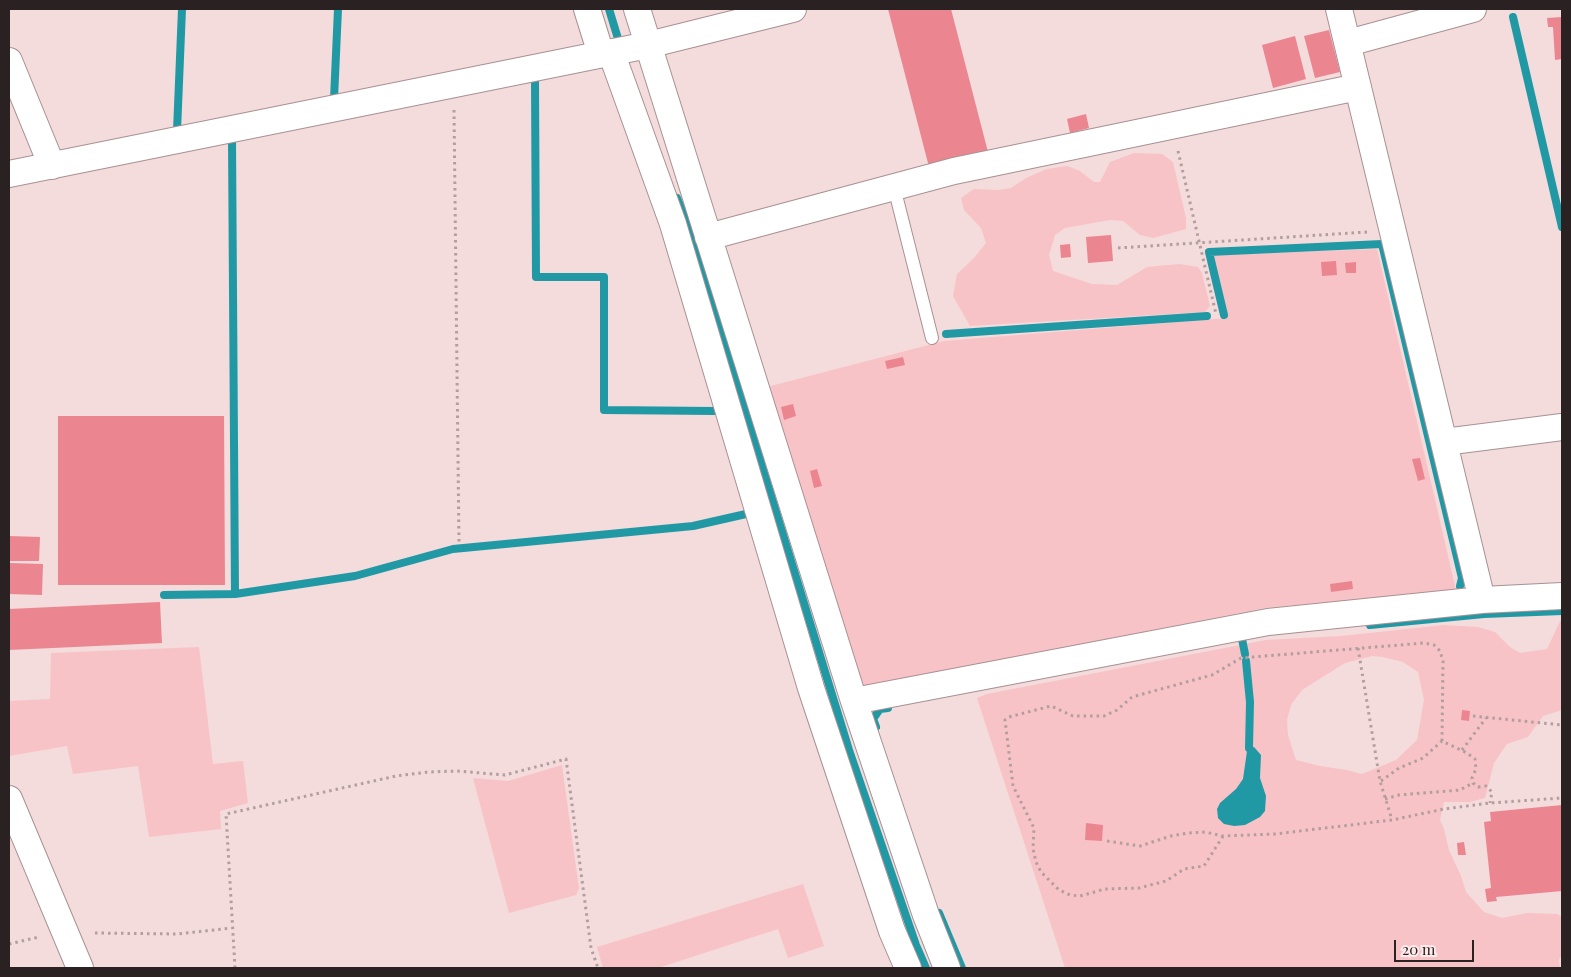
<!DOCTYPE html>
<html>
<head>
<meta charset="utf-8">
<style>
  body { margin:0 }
  #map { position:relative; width:1571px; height:977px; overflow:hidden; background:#f4dbdc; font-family:"Playfair Display",serif }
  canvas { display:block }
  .frame { position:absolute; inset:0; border:10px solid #2a2122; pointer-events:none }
  .scale { position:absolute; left:1394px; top:940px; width:80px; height:22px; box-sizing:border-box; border:2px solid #2a2122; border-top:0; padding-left:6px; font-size:15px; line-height:18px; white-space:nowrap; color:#2a2122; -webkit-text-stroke:4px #fee9eb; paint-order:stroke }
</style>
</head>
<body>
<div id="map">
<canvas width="1571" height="977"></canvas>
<div class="frame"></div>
<div class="scale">20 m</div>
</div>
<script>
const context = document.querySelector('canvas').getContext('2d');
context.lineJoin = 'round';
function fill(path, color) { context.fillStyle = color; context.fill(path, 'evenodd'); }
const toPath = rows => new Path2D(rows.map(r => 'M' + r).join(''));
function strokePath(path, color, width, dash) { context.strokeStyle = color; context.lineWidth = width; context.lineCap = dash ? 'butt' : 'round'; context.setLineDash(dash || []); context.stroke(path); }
const green = toPath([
  [1134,153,1162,154,1173,162,1186,218,1186,229,1153,238,1140,235,1123,221,1110,220,1065,228,1055,235,1049,255,1053,271,1092,284,1117,285,1147,267,1180,264,1198,267,1202,273,1210,306,1205,312,970,326,953,296,957,274,974,258,986,243,981,228,964,210,961,198,974,189,999,190,1011,188,1026,178,1047,169,1067,166,1080,171,1094,182,1100,182,1110,162],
  [1377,249,1456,590,1265,608,862,687,767,387,944,341,1227,318,1212,255],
  [1560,621,1562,621,1562,710,1543,716,1528,737,1507,744,1494,763,1485,798,1470,802,1444,802,1440,820,1444,829,1449,850,1461,876,1466,892,1484,912,1502,918,1527,913,1557,914,1562,917,1562,956,1559,959,1560,968,1065,968,977,698,987,694,1266,640,1341,636,1444,625,1478,627,1495,632,1510,647,1520,653,1547,649],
  [1372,656,1383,657,1403,662,1418,672,1424,700,1417,740,1396,760,1362,774,1347,770,1320,766,1296,760,1288,735,1287,720,1291,705,1302,690,1345,663],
  [199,647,213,764,243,761,248,803,220,811,221,829,149,837,138,766,73,774,67,746,9,756,9,701,50,699,51,653],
  [562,765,579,889,576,895,509,913,473,778,508,781],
  [803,884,824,946,788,958,778,929,658,968,603,968,597,947]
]);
const water = toPath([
  [1254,747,1261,755,1260,778,1266,796,1265,811,1260,817,1245,825,1234,826,1224,824,1218,818,1217,809,1220,803,1236,789,1243,779,1247,751,1249,748]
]);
const stream = toPath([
  [609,9,619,42],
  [1513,17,1562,227],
  [535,80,536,277,604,277,604,410,714,411],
  [334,99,338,9],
  [177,131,182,9],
  [232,140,235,594],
  [677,198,688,225,849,750,916,945,926,968],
  [1224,315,1209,252,1382,244,1462,578,1460,586],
  [946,334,1207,316],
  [164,595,235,594,355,576,453,549,693,526,746,514],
  [1370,625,1484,614,1562,611],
  [1242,639,1245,654],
  [1246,661,1250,702,1249,748],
  [876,727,873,719,880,709,888,708],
  [939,913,962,968]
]);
const building = toPath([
  [888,9,951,9,988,152,929,167],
  [1562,17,1562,59,1555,60,1553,27,1548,27,1547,18],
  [1329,30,1340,72,1315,78,1304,36],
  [1295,36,1306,79,1273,88,1262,45],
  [1086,114,1089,128,1070,133,1067,119],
  [1111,235,1113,261,1088,263,1086,237],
  [1070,244,1071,257,1061,258,1060,245],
  [1336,261,1337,275,1322,276,1321,262],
  [1356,262,1356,273,1346,273,1345,263],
  [903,357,905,365,887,369,885,361],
  [793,404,796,416,784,420,781,407],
  [58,416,224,416,225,585,58,585],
  [1420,458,1425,479,1418,481,1412,459],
  [817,469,822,486,814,488,810,471],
  [9,536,40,537,39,561,9,561],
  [9,563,43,564,42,595,9,594],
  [1352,581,1353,589,1331,592,1330,584],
  [160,602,162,643,9,650,9,609],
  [1462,710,1470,711,1469,721,1461,720],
  [1562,805,1562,891,1496,897,1497,901,1487,902,1485,889,1491,888,1484,822,1491,821,1490,812],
  [1086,823,1103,825,1102,841,1085,840],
  [1464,842,1466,855,1458,855,1457,843]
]);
const path = toPath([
  [454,110,459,544],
  [1178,151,1216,314],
  [1118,248,1367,232],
  [1358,648,1380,781,1392,820],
  [1473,716,1562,725],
  [1462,750,1486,718],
  [1381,781,1399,768,1423,758,1442,741],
  [1385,799,1399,795,1460,790,1473,783],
  [1223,836,1204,866,1184,869,1166,881,1139,888,1105,889,1080,896,1070,895,1059,890,1041,872,1036,862,1033,849,1034,828,1013,786,1005,720,1009,717,1051,706,1073,716,1104,716,1117,710,1132,697,1212,675,1241,658,1424,643,1434,645,1440,651,1443,661,1442,741,1467,753,1475,759,1476,769,1472,778,1473,783,1478,787,1486,786,1492,792,1490,803],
  [1107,841,1140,846,1171,836,1188,833,1205,832,1223,836,1275,834,1392,820,1444,809,1490,803,1562,798],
  [95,933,178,934,231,928],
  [9,944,39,937],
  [235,968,226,814,396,776,428,772,457,771,505,775,566,759,591,948,598,968]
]);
const service = toPath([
  [894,187,932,338]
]);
const minor = toPath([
  [587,9,601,54],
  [637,9,854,701,926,915,947,968],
  [1339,9,1482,600],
  [1348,43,1473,9],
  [611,52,673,224,811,688,892,931,908,968],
  [9,61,52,166],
  [9,174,648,45,793,9],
  [708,237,954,171,1358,87],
  [1444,442,1562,427],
  [854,701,1268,622,1482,600,1562,596],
  [9,799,80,968]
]);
fill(green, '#f8c3c7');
fill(water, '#2199a5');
strokePath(stream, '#2199a5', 8);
fill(building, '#eb8691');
strokePath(service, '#a89193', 14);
strokePath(minor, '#a89193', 28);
strokePath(path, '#b29e9f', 3, [2.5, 4]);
strokePath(service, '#fff', 12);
strokePath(minor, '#fff', 26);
</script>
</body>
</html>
